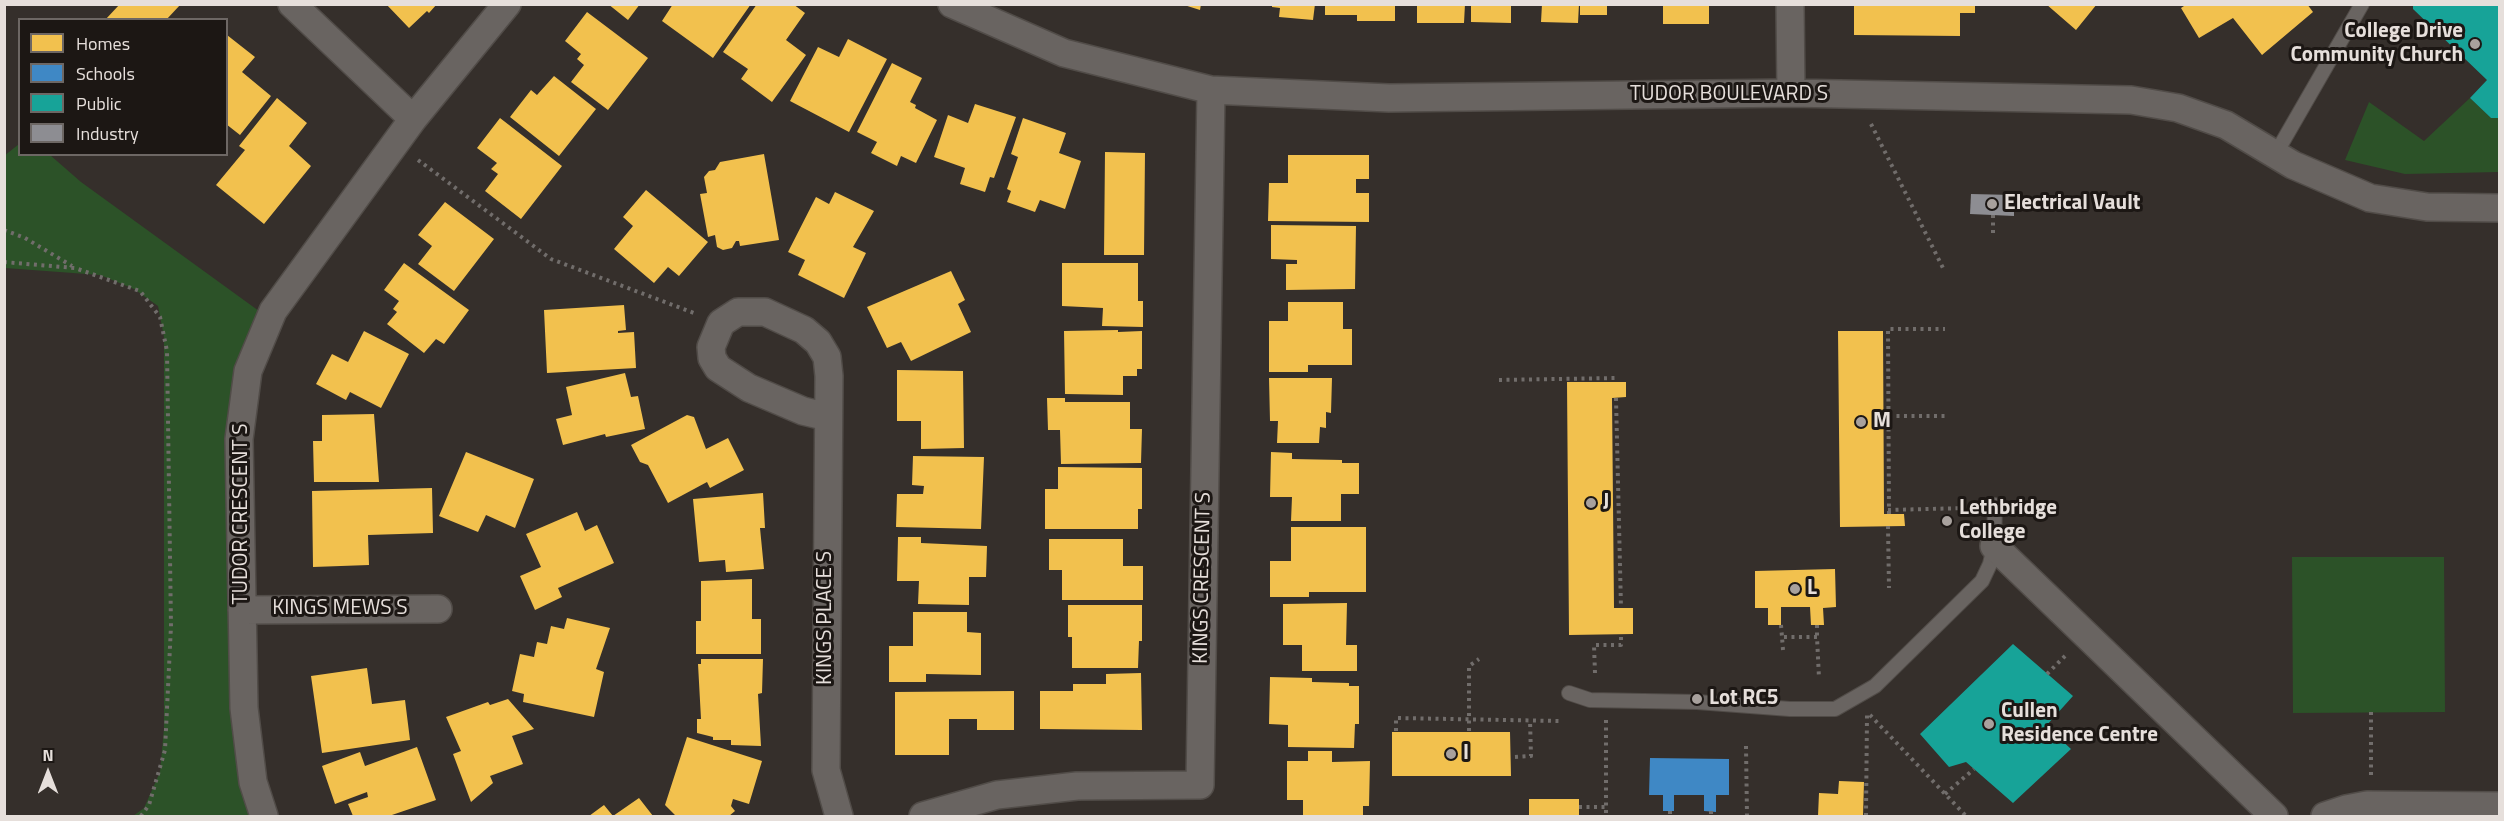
<!DOCTYPE html>
<html>
<head>
<meta charset="utf-8">
<style>
  body { margin:0 }
  #map { position:relative; width:2504px; height:821px; overflow:hidden; background:#352f2b; font-family:"Titillium Web",sans-serif }
  canvas { display:block }
  .frame { position:absolute; inset:0; border:6px solid #e6dfdb; pointer-events:none }
  .legend { position:absolute; left:18px; top:18px; width:210px; height:138px; box-sizing:border-box; background:#1c1714; border:2px solid #6d6764; margin:0; padding:8px 10px; list-style:none; font-size:18px; color:#e6dfdb }
  .legend li { display:flex; align-items:center; gap:12px; height:30px }
  .legend b { width:30px; border:2px solid #6d6764 }
  .north { position:absolute; left:18px; top:743px; width:60px; height:60px; -webkit-text-stroke:4px #1c1714; paint-order:stroke; rotate:0deg; font-size:16px; font-weight:700; line-height:24px; text-align:center; color:#e6dfdb }
  .north::after { content:''; display:block; margin:auto; width:21px; height:27px; background:#e6dfdb; clip-path:polygon(50% 0,100% 100%,50% 72%,0 100%) }
</style>
</head>
<body>
<div id="map">
<canvas width="2504" height="821"></canvas>
<div class="frame"></div>
<ul class="legend">
<li><b style="height:16px;background:#f2c14e"></b>Homes</li>
<li><b style="height:16px;background:#3f88c5"></b>Schools</li>
<li><b style="height:16px;background:#17a398"></b>Public</li>
<li><b style="height:16px;background:#8d8d92"></b>Industry</li>
</ul>
<div class="north">N</div>
</div>
<script>
const context = document.querySelector('canvas').getContext('2d');
context.lineJoin = 'round';
function fill(path, color) { context.fillStyle = color; context.fill(path, 'evenodd'); }
const toPath = rows => new Path2D(rows.map(r => 'M' + r).join(''));
function strokePath(path, color, width, dash) { context.strokeStyle = color; context.lineWidth = width; context.lineCap = dash ? 'butt' : 'round'; context.setLineDash(dash || []); context.stroke(path); }
function drawText(font, color, halo, rows, align = 'center') {
  context.font = font + ' "Titillium Web",sans-serif'; context.lineWidth = 6; context.setLineDash([]); context.textBaseline = 'middle'; context.strokeStyle = halo; context.fillStyle = color; for (const [text, x, y, turn = 0] of rows) {
    context.save(); context.translate(x, y); context.rotate((+turn || 0) * Math.PI / 180); context.textAlign = isNaN(turn) ? turn : align; if (halo) context.strokeText(text, 0, 0); context.fillText(text, 0, 0); context.restore();
  }
}
const green = toPath([
  [2470,98,2491,118,2499,118,2499,172,2405,174,2345,160,2369,102,2424,141],
  [19,144,20,154,50,155,81,182,270,319,239,439,264,816,133,816,144,808,160,772,164,728,164,337,158,306,134,289,100,275,5,268,4,156],
  [2292,557,2444,557,2445,712,2293,713]
]);
const homes = toPath([
  [120,4,181,4,166,20,105,20],
  [386,4,437,4,429,13,427,11,409,28],
  [608,4,640,4,628,20],
  [673,4,751,4,713,58,662,21],
  [757,4,793,4,805,13,786,40,806,55,772,102,741,79,748,69,723,52],
  [1181,4,1201,4,1200,10],
  [1272,4,1315,4,1313,20,1279,17,1280,8,1272,7],
  [1325,4,1395,4,1395,21,1357,21,1357,15,1325,15],
  [1417,4,1465,4,1464,23,1417,23],
  [1471,4,1511,4,1511,23,1471,22],
  [1542,4,1579,4,1578,23,1541,22],
  [1580,4,1607,4,1607,15,1580,15],
  [1663,4,1709,4,1709,24,1663,24],
  [1854,4,1975,4,1975,13,1960,13,1960,36,1854,35],
  [2046,4,2097,4,2076,30],
  [2187,4,2307,4,2313,12,2262,55,2233,18,2199,38,2181,8],
  [587,12,648,58,608,110,571,82,584,65,577,59,581,54,565,41],
  [227,35,255,57,242,72,271,96,240,135,226,124],
  [848,39,887,59,849,132,790,101,818,47,839,57],
  [892,63,922,78,910,102,916,105,915,108,937,120,916,163,901,156,897,166,871,153,877,142,857,132],
  [554,76,596,109,559,156,510,117,531,90,537,95],
  [277,98,307,123,289,146,311,166,264,224,216,185,245,150,239,146],
  [975,104,1016,117,994,178,990,177,985,192,960,184,965,168,934,157,948,115,968,123],
  [500,118,562,166,521,219,485,191,498,174,491,169,497,163,477,148],
  [1023,118,1066,133,1059,153,1081,161,1065,209,1040,200,1035,212,1007,202,1011,191,1007,189,1018,157,1011,154],
  [1105,152,1145,153,1144,255,1104,255],
  [764,154,779,240,740,246,739,241,736,241,732,248,723,250,717,247,715,235,708,237,700,194,707,193,704,177,709,171,715,170,720,162],
  [1288,155,1369,155,1369,179,1356,179,1356,193,1369,193,1369,222,1268,221,1269,183,1288,183],
  [646,190,708,242,679,276,668,267,654,283,614,249,633,226,623,217],
  [835,192,874,211,853,247,866,253,844,298,798,275,805,260,788,252,816,197,829,204],
  [445,202,494,239,454,291,418,264,432,246,418,235],
  [1271,225,1356,226,1355,289,1286,290,1286,264,1297,264,1297,260,1271,259],
  [404,263,469,310,444,344,436,339,424,353,387,324,397,312,393,309,399,301,384,290],
  [1062,263,1138,263,1138,301,1143,301,1143,327,1102,326,1103,308,1062,306],
  [951,271,965,300,958,304,971,332,911,361,901,342,887,348,867,307],
  [1288,302,1343,302,1343,329,1352,329,1352,365,1308,365,1308,372,1269,372,1269,321,1288,321],
  [624,305,626,330,618,331,618,333,634,332,636,368,547,373,544,310],
  [1118,330,1118,332,1142,331,1142,369,1137,369,1137,376,1123,376,1123,395,1065,394,1064,331],
  [364,331,409,354,381,408,350,392,346,400,316,384,332,354,348,362],
  [1838,331,1883,331,1884,514,1904,514,1905,526,1840,527],
  [897,370,963,371,964,448,921,449,921,421,897,421],
  [625,373,631,397,638,396,645,429,606,437,605,434,563,445,556,419,572,415,566,387],
  [1269,378,1332,378,1331,413,1326,412,1326,428,1320,427,1319,443,1277,443,1278,421,1270,421],
  [1567,382,1626,382,1626,397,1612,398,1614,608,1633,608,1633,634,1569,635],
  [1047,398,1065,398,1065,402,1130,402,1130,429,1142,429,1141,463,1061,464,1060,430,1048,430],
  [374,414,379,482,314,482,313,441,322,441,322,415],
  [687,415,694,417,706,449,728,438,744,470,710,488,707,482,668,503,648,465,640,462,631,445],
  [466,452,534,479,515,528,486,515,478,532,439,516],
  [1271,452,1292,453,1292,459,1342,460,1342,463,1359,463,1359,494,1341,494,1341,521,1291,521,1292,497,1270,497],
  [913,456,984,457,981,529,896,527,897,494,923,494,924,486,912,485],
  [1058,467,1142,468,1142,509,1138,509,1138,529,1045,529,1045,489,1058,489],
  [432,488,433,533,368,535,369,565,313,567,312,491],
  [763,493,765,528,760,528,764,569,726,572,725,560,699,562,693,499],
  [577,512,585,531,597,525,614,563,558,588,562,597,535,610,520,576,541,567,526,534],
  [1291,527,1366,527,1366,592,1309,592,1309,597,1270,597,1270,561,1291,561],
  [898,537,921,537,921,543,987,546,986,577,969,577,969,605,918,604,919,581,897,581],
  [1049,539,1123,539,1123,566,1143,566,1143,600,1062,600,1062,570,1049,570],
  [1835,569,1836,607,1823,608,1824,625,1811,625,1810,607,1781,607,1781,625,1768,625,1768,608,1755,608,1755,571],
  [752,579,752,619,761,619,761,654,696,654,696,621,701,621,701,581],
  [1347,603,1346,645,1357,645,1357,671,1302,671,1302,645,1283,645,1283,604],
  [1068,605,1142,605,1142,641,1139,641,1138,668,1072,668,1072,637,1068,637],
  [913,612,967,612,967,632,981,633,981,675,926,674,926,682,889,682,889,646,913,646],
  [567,618,610,628,596,669,604,672,594,717,523,702,524,694,512,691,520,654,534,657,537,642,547,644,551,626,564,629],
  [701,659,763,659,762,693,758,694,761,746,731,745,731,740,713,740,713,737,697,733,697,719,701,719,698,664,701,664],
  [367,668,372,704,405,700,410,740,322,753,311,676],
  [1141,673,1142,730,1040,729,1040,691,1073,691,1073,684,1106,684,1106,674],
  [1270,677,1312,678,1312,682,1349,683,1349,686,1359,686,1359,724,1355,724,1354,748,1288,747,1288,725,1269,724],
  [1014,691,1014,730,977,730,977,719,949,719,949,755,895,755,895,692],
  [508,699,534,729,512,736,523,764,490,776,493,783,471,802,453,754,461,751,446,717,488,702,490,705],
  [1392,732,1510,732,1511,776,1392,776],
  [687,737,762,761,749,804,733,799,731,806,735,811,729,816,676,816,665,805],
  [417,747,436,800,389,816,353,816,348,804,368,797,367,792,335,804,322,766,360,752,365,766],
  [1308,751,1332,751,1332,762,1370,761,1369,806,1363,806,1363,816,1303,816,1303,800,1287,800,1287,761,1308,761],
  [1839,781,1864,782,1863,816,1818,816,1819,793,1838,794],
  [639,798,653,816,613,816],
  [1529,799,1579,799,1579,816,1529,816],
  [604,805,613,816,589,816]
]);
const schools = toPath([
  [1650,758,1729,759,1729,795,1716,795,1716,812,1704,811,1704,795,1674,795,1674,811,1663,811,1663,795,1649,795]
]);
const public = toPath([
  [2413,4,2500,4,2500,118,2491,118,2470,98,2487,80,2413,9],
  [2013,644,2073,696,2046,726,2071,749,2013,803,1966,762,1949,767,1920,734]
]);
const industry = toPath([
  [1971,194,2014,195,2014,216,1970,214]
]);
const path = toPath([
  [1871,124,1944,270],
  [418,160,551,259,694,313],
  [1993,215,1993,235],
  [4,230,25,238,72,266],
  [4,262,75,268,140,291,160,317,167,351,171,626,165,750,149,805,141,816],
  [1499,380,1615,378,1615,382],
  [1616,398,1621,608],
  [1889,416,1945,416],
  [1888,510,1968,508],
  [1889,514,1888,329,1945,329],
  [1888,526,1889,588],
  [1781,625,1782,637],
  [1817,625,1817,637],
  [1783,650,1782,637,1817,637,1819,678],
  [1595,673,1594,645,1621,645,1621,634],
  [2047,674,2066,655],
  [2371,712,2371,778],
  [1870,715,1966,816],
  [1606,720,1606,816],
  [1396,731,1396,718,1560,721],
  [1469,731,1469,666,1479,659],
  [1746,746,1747,816],
  [1515,757,1531,756,1530,720],
  [1945,794,1974,769],
  [1579,807,1606,807],
  [1670,811,1670,816],
  [1711,811,1711,816],
  [1866,816,1867,715]
]);
const lane = toPath([
  [2275,155,2362,4],
  [1569,693,1590,700,1697,702,1790,709,1835,709,1875,686,1982,581,1990,564,1994,546,1995,505]
]);
const street = toPath([
  [292,4,413,119],
  [952,4,1064,53,1211,90,1389,98,1791,93,2131,100,2178,108,2226,125,2293,165,2370,198,2427,207,2500,208],
  [1790,4,1791,93],
  [828,417,803,411,749,388,718,368,712,358,711,347,721,323,738,312,765,312,804,330,818,342,827,357,829,376,826,770,839,816],
  [1994,546,2274,816],
  [242,610,438,609],
  [264,816,253,782,244,708,239,439,248,371,273,311,413,119,507,4],
  [923,816,997,795,1077,786,1200,785,1211,90],
  [2325,816,2346,809,2367,805,2500,806]
]);
const markers = [
  [2475,44,6,"#a8a19d"],
  [1992,204,6,"#a8a19d"],
  [1861,422,6,"#a8a19d"],
  [1591,503,6,"#a8a19d"],
  [1947,521,6,"#a8a19d"],
  [1795,589,6,"#a8a19d"],
  [1697,699,6,"#a8a19d"],
  [1989,724,6,"#a8a19d"],
  [1451,754,6,"#a8a19d"]
];
const poiNames = [
  ["College Drive",2463,32,"right"],
  ["Community Church",2463,56,"right"],
  ["Electrical Vault",2004,204],
  ["M",1873,422],
  ["J",1603,503],
  ["Lethbridge",1959,509],
  ["College",1959,533],
  ["L",1807,589],
  ["Lot RC5",1709,699],
  ["Cullen",2001,712],
  ["Residence Centre",2001,736],
  ["I",1463,754]
];
const streetNames = [
  ["TUDOR BOULEVARD S",1729,95],
  ["TUDOR CRESCENT S",242,514,-90],
  ["KINGS CRESCENT S",1203,578,-89],
  ["KINGS MEWS S",340,609],
  ["KINGS PLACE S",826,618,-90]
];
fill(green, '#2c5228');
fill(homes, '#f2c14e');
fill(schools, '#3f88c5');
fill(public, '#17a398');
fill(industry, '#8d8d92');
strokePath(lane, '#514c48', 16);
strokePath(street, '#514c48', 30);
strokePath(path, '#716d6b', 4, [3, 4.5]);
strokePath(lane, '#696461', 14);
strokePath(street, '#696461', 27);
for (const [x, y, r, color] of markers) { const dot = new Path2D(); dot.arc(x, y, r, 0, 2 * Math.PI); context.fillStyle = color; context.fill(dot); strokePath(dot, '#1c1714', 2); }
drawText('bold 21px', '#e6dfdb', '#1c1714', poiNames, 'left');
drawText('21px', '#e6dfdb', '#1c1714', streetNames);
</script>
</body>
</html>
